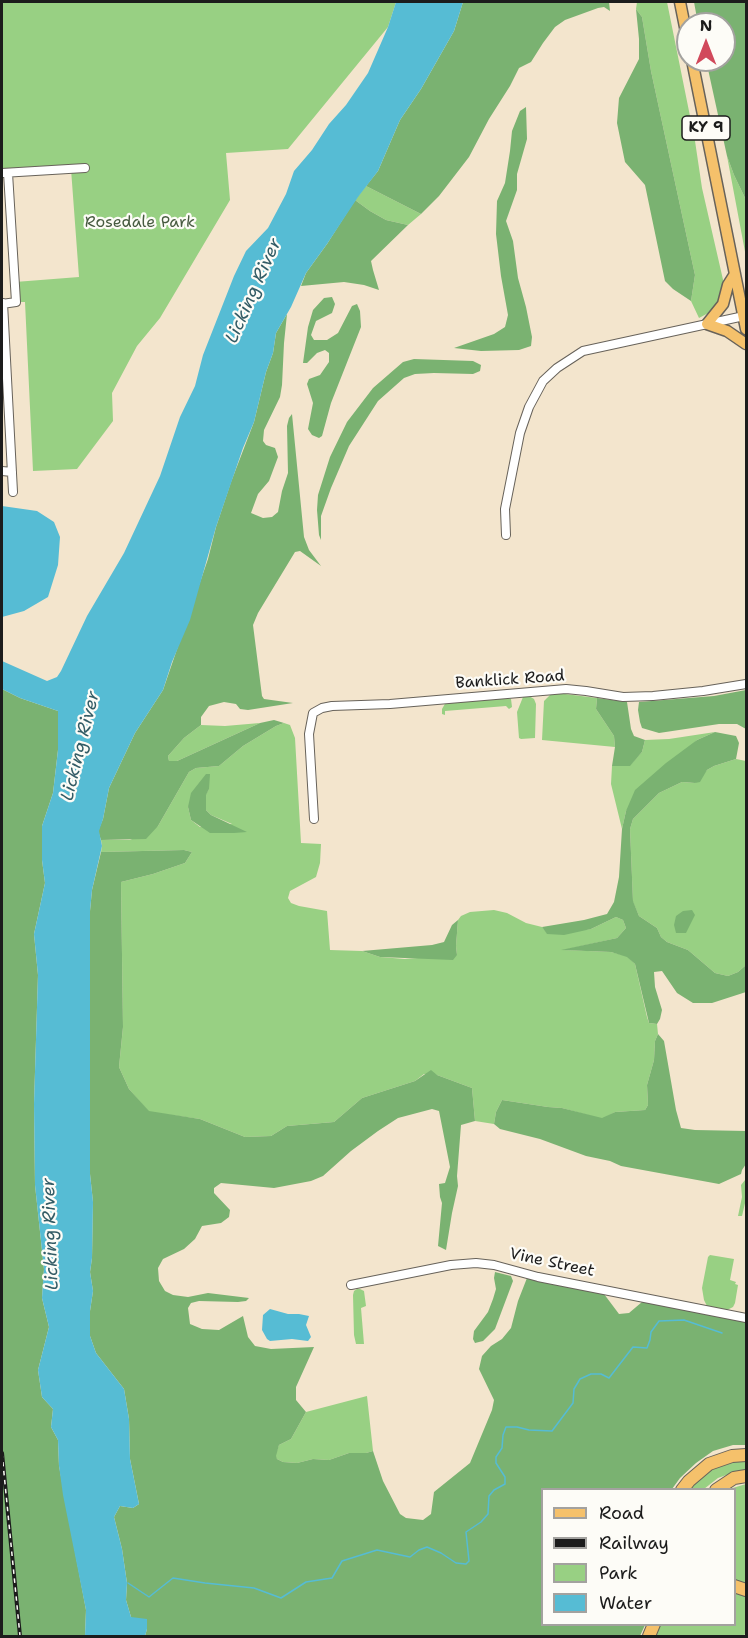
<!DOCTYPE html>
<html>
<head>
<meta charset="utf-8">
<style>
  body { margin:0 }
  #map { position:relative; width:748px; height:1638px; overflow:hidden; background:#f3e5cd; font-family:"Shantell Sans",sans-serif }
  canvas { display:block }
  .frame { position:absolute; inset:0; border:3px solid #1c1c1c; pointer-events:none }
  .legend { position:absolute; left:541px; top:1488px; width:195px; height:138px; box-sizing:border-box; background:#fdfcf7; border:2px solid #a3a29f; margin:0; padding:8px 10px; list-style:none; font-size:18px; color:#1c1c1c }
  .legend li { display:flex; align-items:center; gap:12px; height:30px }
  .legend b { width:30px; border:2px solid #a3a29f }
  .north { position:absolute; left:676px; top:12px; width:60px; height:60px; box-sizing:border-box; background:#fdfcf7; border:2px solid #a3a29f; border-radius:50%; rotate:0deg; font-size:16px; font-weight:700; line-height:24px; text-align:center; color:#1c1c1c }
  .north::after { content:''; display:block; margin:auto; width:21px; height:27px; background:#d1495b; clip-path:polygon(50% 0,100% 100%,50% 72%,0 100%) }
</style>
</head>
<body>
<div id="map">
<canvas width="748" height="1638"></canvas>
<div class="frame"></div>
<ul class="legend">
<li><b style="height:8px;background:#f5c16b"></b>Road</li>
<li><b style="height:8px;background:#1c1c1c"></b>Railway</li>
<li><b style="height:16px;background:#98d083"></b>Park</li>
<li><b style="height:16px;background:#56bcd4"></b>Water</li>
</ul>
<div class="north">N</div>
</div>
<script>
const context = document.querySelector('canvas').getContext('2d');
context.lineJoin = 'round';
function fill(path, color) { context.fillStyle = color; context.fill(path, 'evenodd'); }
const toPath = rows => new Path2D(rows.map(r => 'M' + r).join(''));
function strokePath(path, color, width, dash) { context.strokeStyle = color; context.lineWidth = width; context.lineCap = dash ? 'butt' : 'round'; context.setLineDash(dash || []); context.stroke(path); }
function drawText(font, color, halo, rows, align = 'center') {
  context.font = font + ' "Shantell Sans",sans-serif'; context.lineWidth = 4.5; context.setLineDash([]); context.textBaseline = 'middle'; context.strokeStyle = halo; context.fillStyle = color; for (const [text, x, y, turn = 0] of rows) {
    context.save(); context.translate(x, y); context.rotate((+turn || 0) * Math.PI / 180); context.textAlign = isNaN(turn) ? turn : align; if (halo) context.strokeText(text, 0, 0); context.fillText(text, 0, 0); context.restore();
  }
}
const green = toPath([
  [2,2,396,2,388,27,288,149,226,153,230,200,160,318,137,346,112,393,113,421,77,469,33,471,25,302,16,302,15,282,79,277,71,169,2,173],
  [637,2,667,2,695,141,702,188,724,284,722,300,714,310,699,318,691,301,695,275,651,71,642,17,636,9],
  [727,156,734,175,746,200,746,257],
  [366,186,421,214,408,225,386,220,370,211,355,200],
  [557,693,597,698,596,709,614,736,615,747,542,740,544,701,551,694],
  [529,696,534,699,536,704,535,738,521,739,519,738,517,712,523,697],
  [507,698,511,699,512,707,509,709,506,706,445,711,445,715,442,714,442,709,446,702],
  [260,723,177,761,169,761,168,756,184,738,201,725,225,726],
  [284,723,290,725,295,738,301,843,321,844,320,863,316,877,290,891,288,898,291,903,299,906,327,911,330,950,362,951,380,957,405,959,457,955,456,946,458,920,461,916,470,912,494,910,507,913,526,923,542,927,548,934,591,929,616,917,623,920,626,928,617,938,564,950,611,952,627,956,635,964,647,1017,649,1023,657,1024,658,1034,655,1041,654,1060,647,1085,648,1105,645,1110,615,1112,602,1119,562,1108,548,1107,502,1100,496,1112,494,1124,475,1121,472,1088,437,1075,424,1074,415,1081,362,1098,334,1122,287,1126,271,1136,245,1137,200,1119,149,1112,129,1089,119,1067,123,1027,121,882,153,874,185,863,192,852,184,850,101,852,102,846,101,840,130,840,158,826,189,772,196,768,219,766,243,746,276,726],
  [209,789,206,794,206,810,211,815,232,824,200,827,191,820,188,807],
  [715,732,697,740,626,811,622,829,611,784,612,766,630,765,642,752,645,740,669,739],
  [736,759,746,761,746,965,738,972,728,976,715,973,688,950,667,942,661,937,657,928,639,916,633,902,630,829,633,819,659,793,682,782,695,783,707,770,714,766],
  [745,1180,746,1180,746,1199,742,1216,738,1216,742,1197,741,1185],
  [710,1255,734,1259,730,1280,736,1282,735,1284,738,1285,735,1303,733,1307,727,1310,707,1306,704,1300,702,1288,708,1257],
  [357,1289,360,1289,364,1291,366,1306,361,1308,364,1344,356,1344,354,1335,353,1295,354,1291],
  [367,1396,373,1451,366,1453,349,1453,329,1460,313,1459,297,1463,283,1462,277,1459,275,1456,279,1445,291,1439,306,1412],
  [746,1459,746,1471,729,1474,718,1478,704,1489,688,1490,694,1481,721,1463],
  [746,1484,746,1585,735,1580,734,1490,726,1490],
  [735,1590,746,1594,746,1634,741,1636,654,1636,659,1625,734,1624]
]);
const forest = toPath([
  [463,2,609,2,610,11,604,7,598,8,565,20,555,27,543,43,531,62,519,68,510,86,489,119,469,157,439,196,421,214,366,186,378,171,400,120,421,89,454,31],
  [694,2,746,2,746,200,734,175,727,156,706,60,724,60,724,24,698,24],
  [636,9,642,17,651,71,695,275,691,301,673,289,665,281,645,185,625,162,617,123,619,98,639,59,639,39],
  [526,107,527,139,517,174,517,190,506,221,513,241,518,278,526,307,532,337,531,346,519,350,481,351,454,348,494,334,505,327,508,315,501,276,496,234,497,201,505,183,510,151,512,131,520,111],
  [355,200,370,211,386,220,408,225,371,261,373,270,379,290,364,285,344,282,301,286,306,273,327,244],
  [332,297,335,304,332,313,316,321,311,335,314,340,327,340,338,333,352,306,357,304,360,311,361,327,331,403,322,436,319,438,312,435,308,429,313,403,307,384,309,379,320,375,329,362,329,353,325,350,317,353,307,363,303,363,308,327,313,310,324,298],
  [287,314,284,343,282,385,280,397,264,430,263,441,266,445,275,448,278,457,269,481,258,494,251,513,263,518,272,517,278,512,282,491,288,473,287,426,289,418,292,414,304,537,309,550,321,566,300,551,295,552,258,613,253,625,262,696,264,699,293,703,248,710,240,709,236,704,224,702,209,706,201,717,201,725,184,738,168,756,169,761,177,761,260,723,274,720,284,723,276,726,243,746,219,766,196,768,189,772,158,826,146,839,101,840,98,831,103,819,109,788,135,733,163,690,208,559,216,527,231,482,254,422,266,372,273,353,276,333],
  [414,359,473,361,481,365,480,371,473,374,434,373,415,374,404,378,378,401,349,446,331,488,321,516,321,540,319,535,317,510,318,495,330,457,347,422,373,388,403,362],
  [2,689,20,698,58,711,58,750,53,793,42,826,42,860,45,883,34,934,38,975,34,1104,35,1185,44,1269,42,1298,49,1327,38,1370,42,1397,53,1409,51,1427,58,1440,59,1466,86,1610,85,1636,2,1636],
  [746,690,746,729,737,724,719,724,659,733,642,728,640,722,638,710,639,702,714,696],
  [597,698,627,702,631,729,634,736,645,740,642,752,630,766,612,766,615,747,614,736,596,709],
  [715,732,736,736,739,743,736,759,714,766,707,770,700,782,695,783,682,782,659,793,633,819,630,829,633,901,639,916,657,928,661,937,667,942,688,950,715,973,728,976,738,972,746,965,746,992,712,1003,693,1003,677,993,662,971,654,972,655,987,662,1010,660,1019,657,1024,649,1023,635,964,627,957,611,952,561,950,617,938,626,928,623,920,616,917,591,929,564,935,547,934,542,927,584,920,607,914,614,902,619,877,622,829,626,811,635,790,666,763,697,740],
  [206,774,210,774,209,789,206,795,206,810,211,815,247,832,234,833,210,833,191,820,188,807,191,793],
  [184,850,192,852,185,863,153,874,121,882,123,1027,119,1067,129,1089,149,1111,200,1119,245,1137,271,1136,287,1126,334,1122,362,1098,415,1081,431,1070,437,1075,472,1088,475,1121,461,1125,457,1176,458,1186,452,1213,446,1250,438,1246,442,1203,440,1197,439,1184,445,1183,450,1167,439,1111,432,1109,398,1118,378,1131,351,1151,323,1176,311,1181,274,1188,221,1183,214,1188,214,1193,230,1210,229,1217,221,1223,202,1226,195,1239,184,1249,163,1259,158,1268,159,1281,165,1291,173,1295,188,1297,208,1293,249,1298,246,1301,238,1302,199,1301,191,1303,188,1308,190,1324,202,1329,219,1330,243,1316,248,1337,255,1346,271,1349,314,1347,296,1387,296,1400,306,1412,291,1439,279,1445,276,1456,277,1459,283,1462,297,1463,313,1459,329,1460,349,1453,366,1453,373,1451,383,1481,400,1514,406,1518,423,1520,431,1514,434,1492,470,1463,492,1410,494,1400,479,1369,482,1356,491,1346,502,1339,511,1328,518,1301,527,1278,604,1294,619,1314,629,1313,642,1302,746,1322,746,1445,733,1445,713,1451,696,1463,680,1478,672,1489,542,1490,542,1624,645,1625,640,1636,145,1636,147,1629,131,1617,126,1600,127,1583,122,1549,114,1517,120,1506,133,1508,139,1504,130,1459,129,1419,124,1389,96,1353,90,1336,90,1311,93,1291,90,1272,92,1258,93,1202,90,1174,90,911,92,890,101,852],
  [692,910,695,915,686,933,676,933,674,925,676,916,683,911],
  [458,920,456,946,457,955,453,960,380,957,362,951,432,945,444,942,452,925],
  [658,1034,664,1041,676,1110,681,1128,695,1130,746,1131,746,1164,742,1170,741,1174,719,1184,621,1166,610,1161,586,1156,540,1139,500,1129,494,1124,496,1112,502,1100,548,1107,562,1108,602,1118,615,1112,645,1110,648,1105,647,1085,654,1060,655,1041],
  [495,1272,511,1276,513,1281,495,1329,483,1341,475,1343,473,1339,474,1331,488,1312,493,1299,496,1289,494,1278]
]);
const water = toPath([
  [396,2,463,2,454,31,421,89,400,120,378,171,358,197,327,244,306,273,291,307,276,333,273,353,266,372,254,422,243,448,216,527,190,620,172,662,163,690,135,733,109,788,103,819,99,831,102,846,92,890,90,911,90,1174,93,1202,92,1258,90,1272,93,1291,90,1311,90,1336,96,1353,124,1389,129,1419,130,1459,139,1504,133,1508,120,1506,114,1517,122,1549,127,1583,126,1600,131,1617,147,1619,147,1629,145,1636,85,1636,86,1610,63,1495,59,1466,58,1440,51,1427,53,1409,42,1397,38,1370,49,1327,42,1298,44,1269,35,1185,34,1104,38,975,34,934,45,883,42,860,42,826,53,793,58,750,58,711,20,698,2,689,2,661,47,681,57,677,61,671,87,616,124,553,160,476,180,417,195,386,203,355,234,276,246,251,268,228,286,194,294,171,312,150,329,124,346,105,368,73,388,27],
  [2,506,37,511,54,522,60,537,58,565,48,597,24,611,2,617],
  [270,1309,288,1314,299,1314,309,1316,306,1325,311,1337,308,1341,292,1339,270,1341,267,1339,262,1330,263,1315]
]);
const stream = toPath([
  [128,1583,149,1597,173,1578,205,1583,254,1588,281,1598,306,1582,332,1578,342,1561,377,1550,410,1557,419,1550,427,1547,441,1553,456,1563,466,1564,469,1561,466,1532,481,1522,488,1514,489,1496,494,1490,505,1484,505,1477,496,1463,496,1457,502,1448,503,1435,506,1427,517,1427,529,1430,552,1431,573,1403,574,1389,580,1379,591,1374,601,1374,609,1378,633,1347,647,1348,650,1340,651,1332,659,1321,684,1320,722,1333]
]);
const minor = toPath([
  [2,173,85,168],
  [3,303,13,492],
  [2,304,16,302,8,173],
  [2,471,12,472],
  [506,535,505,509,520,433,529,407,543,381,557,368,583,351,744,316],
  [314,819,309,734,313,713,322,708,332,706,390,704,566,689,586,691,623,697,653,696,703,691,746,684],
  [351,1285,451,1265,476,1263,494,1265,538,1277,746,1318]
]);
const major = toPath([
  [680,2,688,42],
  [692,60,746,329],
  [735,274,728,285,723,304,707,324,727,331,746,344]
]);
const highway = toPath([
  [682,1490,689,1481,709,1464,732,1456,746,1455],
  [716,1490,734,1478,746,1476],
  [734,1586,746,1590],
  [649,1636,654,1624]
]);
const rail = toPath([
  [2,1453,20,1636]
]);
const shields = [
  [706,128,48]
];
const shieldNames = [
  ["KY 9",706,128]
];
const parkNames = [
  ["Rosedale Park",140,223]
];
const streetNames = [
  ["Banklick Road",510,680,-4],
  ["Vine Street",552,1263,12]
];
const waterNames = [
  ["Licking River",254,291,-66],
  ["Licking River",81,746,-76],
  ["Licking River",51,1234,-92]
];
fill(green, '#98d083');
fill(forest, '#7ab271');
fill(water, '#56bcd4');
strokePath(stream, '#56bcd4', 1.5);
strokePath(minor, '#67625a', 10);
strokePath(major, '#67625a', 13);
strokePath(highway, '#67625a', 14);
strokePath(minor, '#fff', 8);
strokePath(major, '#f5c16b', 10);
strokePath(highway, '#f5c16b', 12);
strokePath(rail, '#1c1c1c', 4);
strokePath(rail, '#fdfcf7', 1.5, [4.5]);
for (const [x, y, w] of shields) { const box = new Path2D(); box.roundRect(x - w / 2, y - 12, w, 24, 4.5); context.fillStyle = '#fdfcf7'; context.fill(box); strokePath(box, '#1c1c1c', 1.5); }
drawText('bold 15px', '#1c1c1c', null, shieldNames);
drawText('16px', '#475b40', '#fdfcf7', parkNames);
drawText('16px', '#1c1c1c', '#fdfcf7', streetNames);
drawText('italic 18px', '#335c66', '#fdfcf7', waterNames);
</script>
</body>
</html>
